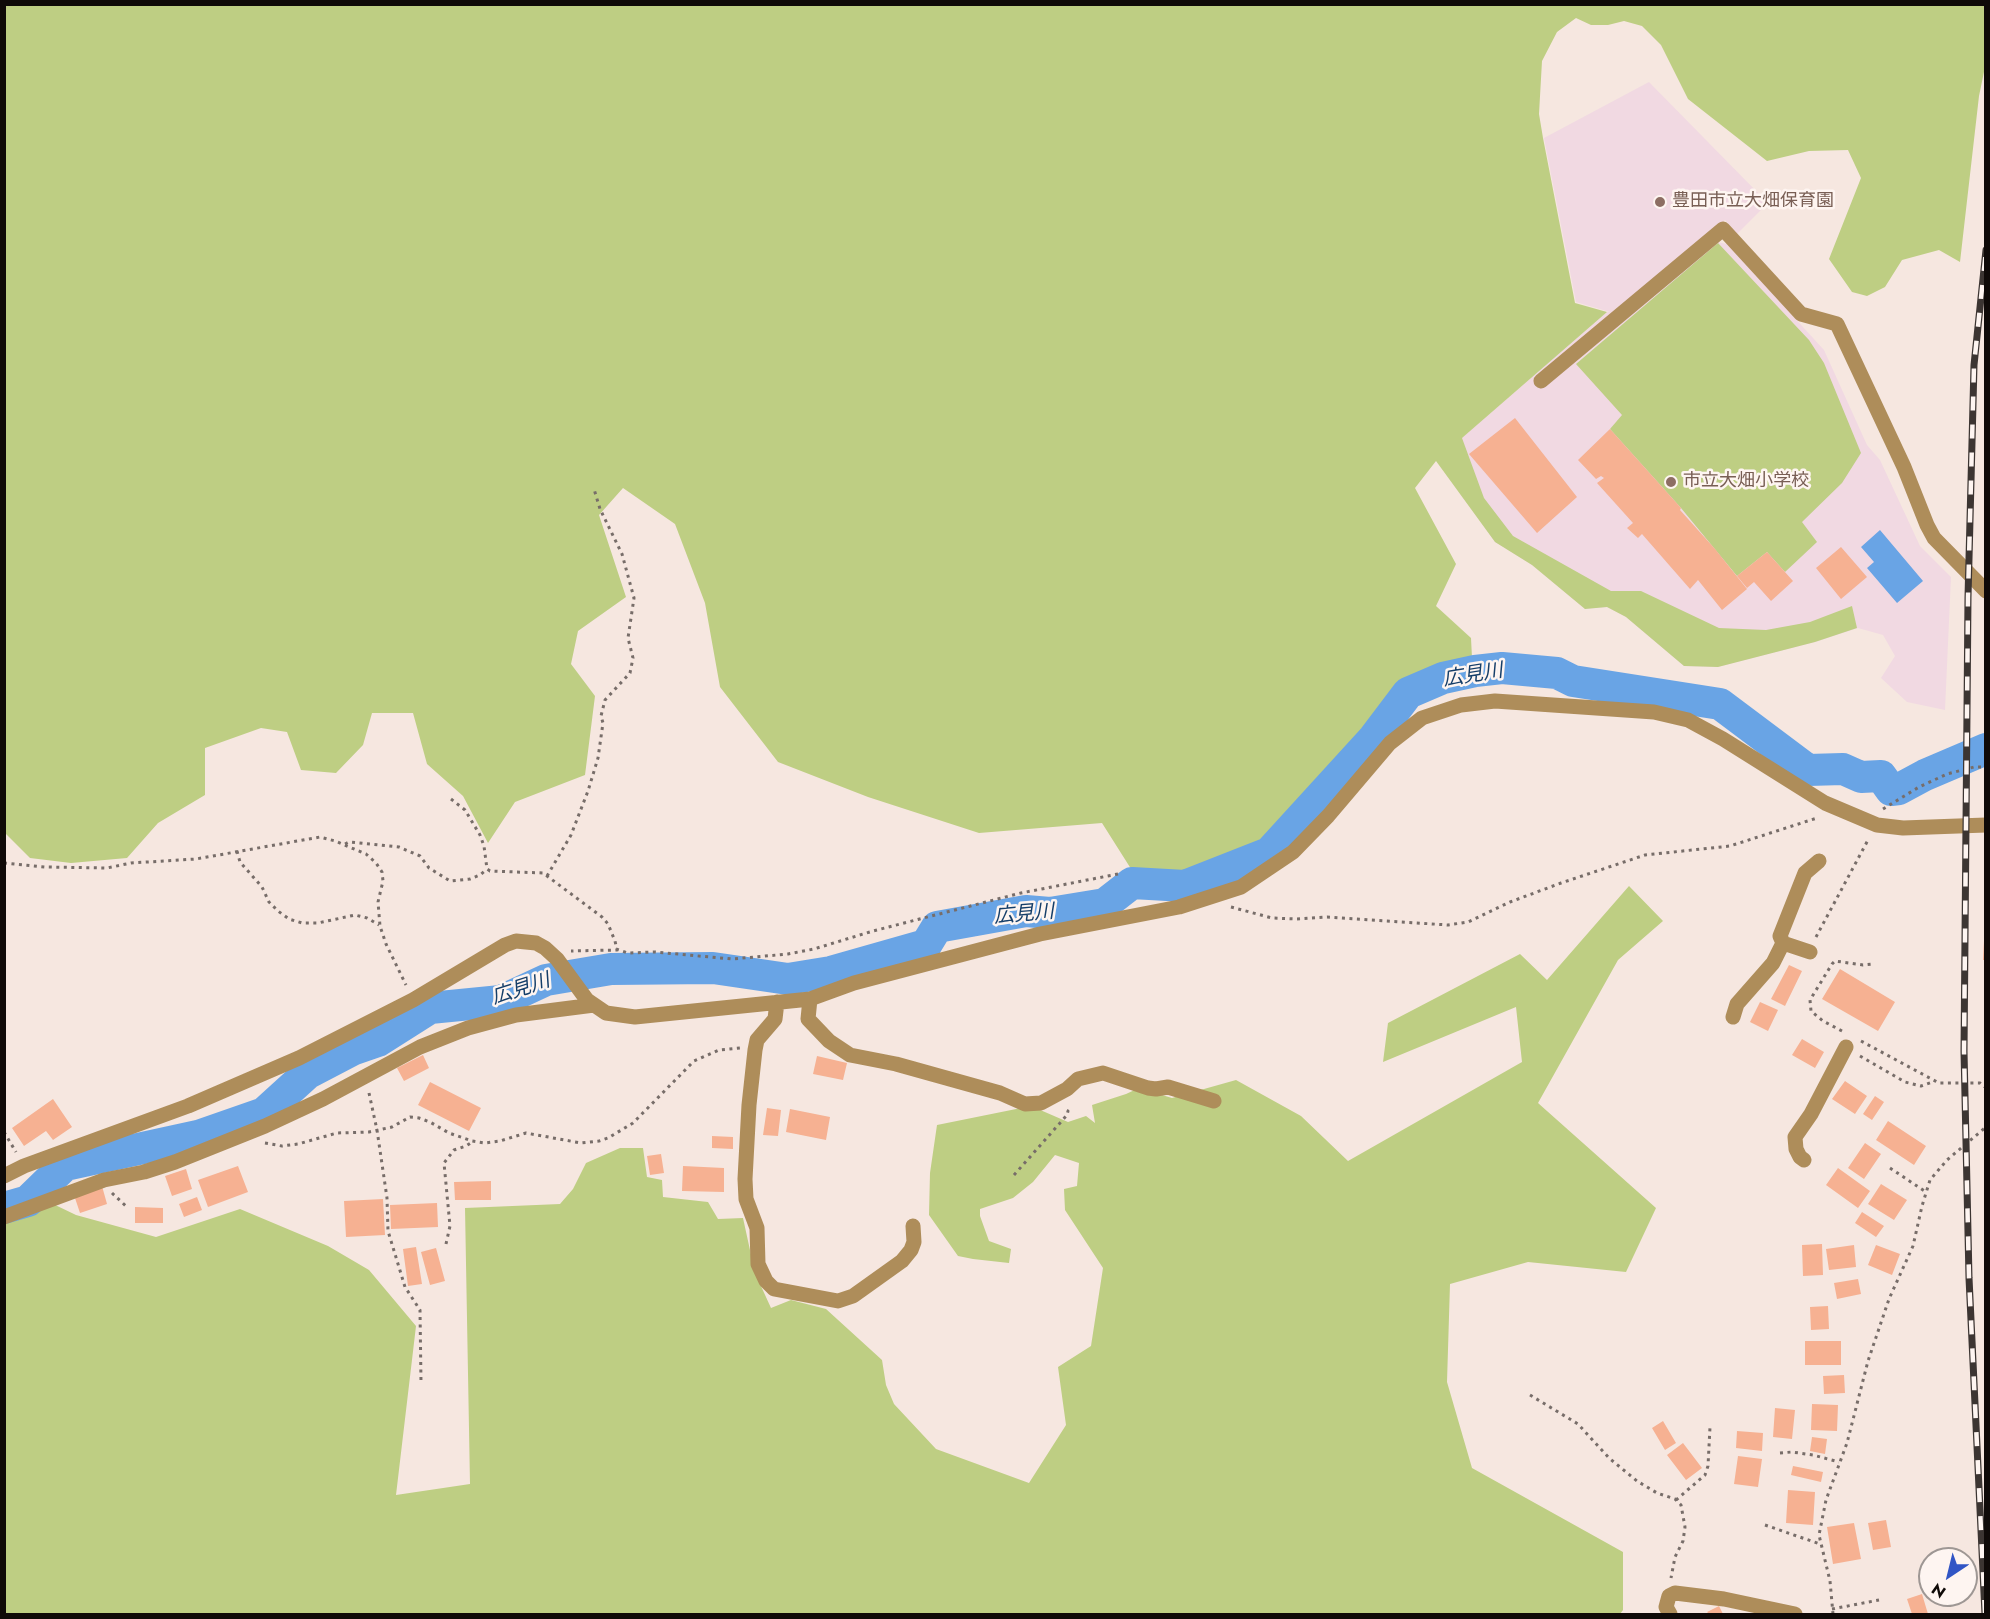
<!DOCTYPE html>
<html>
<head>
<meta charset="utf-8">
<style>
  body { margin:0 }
  #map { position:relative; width:1990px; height:1619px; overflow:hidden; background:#f6e7e0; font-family:Jost,sans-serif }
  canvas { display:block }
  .frame { position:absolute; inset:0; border:6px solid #0f0a08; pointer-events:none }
  .north { position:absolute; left:1918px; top:1547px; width:60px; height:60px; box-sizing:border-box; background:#fef5f1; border:2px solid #9e9794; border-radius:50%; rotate:215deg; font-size:16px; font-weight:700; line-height:24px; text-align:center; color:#0f0a08 }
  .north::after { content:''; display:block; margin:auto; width:21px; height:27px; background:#3155c5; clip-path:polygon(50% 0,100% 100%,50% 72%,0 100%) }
</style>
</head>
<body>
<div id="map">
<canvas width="1990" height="1619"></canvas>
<div class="frame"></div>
<div class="north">N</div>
</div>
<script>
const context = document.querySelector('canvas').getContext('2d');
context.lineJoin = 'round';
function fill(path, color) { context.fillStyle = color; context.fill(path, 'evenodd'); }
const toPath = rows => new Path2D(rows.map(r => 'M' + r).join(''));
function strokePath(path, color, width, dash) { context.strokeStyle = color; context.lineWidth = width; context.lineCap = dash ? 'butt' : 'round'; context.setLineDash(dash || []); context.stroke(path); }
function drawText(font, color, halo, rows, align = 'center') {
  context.font = font + ' Jost,"Noto Sans JP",sans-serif'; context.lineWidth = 5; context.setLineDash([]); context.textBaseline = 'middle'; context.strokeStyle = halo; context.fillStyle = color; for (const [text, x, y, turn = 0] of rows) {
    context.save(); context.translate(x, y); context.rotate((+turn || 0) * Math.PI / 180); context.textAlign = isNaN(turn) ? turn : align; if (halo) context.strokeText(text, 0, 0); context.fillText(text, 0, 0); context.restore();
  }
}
const education = toPath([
  [1649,82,1762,197,1764,207,1737,234,1725,220,1626,303,1717,242,1727,244,1824,350,1867,445,1880,460,1920,546,1951,577,1945,710,1907,702,1881,678,1895,656,1883,635,1858,628,1815,642,1718,667,1684,666,1626,617,1607,607,1585,609,1532,565,1495,542,1436,460,1607,312,1610,312,1576,302,1544,138]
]);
const green = toPath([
  [1985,4,1985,67,1979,96,1960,262,1939,250,1902,260,1885,287,1867,296,1852,292,1829,259,1861,178,1848,150,1809,151,1767,161,1688,99,1661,45,1642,26,1624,21,1608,25,1591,25,1576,18,1557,32,1542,61,1539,114,1543,138,1575,303,1607,312,1462,438,1484,498,1513,536,1611,591,1641,591,1719,628,1766,630,1810,622,1852,606,1857,628,1815,642,1718,667,1684,666,1626,617,1607,607,1585,609,1532,565,1495,542,1436,461,1415,488,1456,564,1436,606,1471,638,1472,658,1424,675,1394,695,1267,841,1190,875,1133,872,1102,823,979,833,868,797,778,762,720,687,705,603,675,524,623,488,599,515,626,597,578,631,571,664,595,696,585,775,515,802,488,843,463,796,427,764,413,713,372,713,363,745,336,773,301,770,287,732,261,728,205,748,205,795,158,823,127,858,71,863,30,858,5,833,5,5],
  [1718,243,1809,340,1824,363,1861,453,1842,483,1802,522,1817,542,1785,572,1767,552,1737,576,1681,508,1610,429,1622,415,1576,364],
  [1629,886,1663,921,1618,960,1538,1103,1656,1208,1626,1272,1528,1262,1450,1284,1447,1382,1472,1468,1623,1552,1623,1610,1620,1614,5,1614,4,1195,24,1190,76,1215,156,1237,240,1209,328,1246,369,1270,416,1326,396,1495,470,1484,465,1208,560,1204,573,1189,586,1163,620,1148,643,1148,647,1177,662,1180,663,1197,708,1202,718,1219,743,1218,755,1273,771,1308,791,1300,826,1309,882,1360,886,1385,894,1404,936,1449,1029,1483,1066,1425,1058,1367,1091,1346,1103,1268,1065,1210,1064,1189,1077,1186,1079,1163,1055,1155,1033,1182,1013,1198,980,1209,980,1216,989,1241,1011,1249,1009,1263,973,1259,958,1256,929,1215,930,1173,937,1125,1031,1106,1068,1122,1086,1116,1095,1123,1092,1105,1126,1094,1139,1088,1172,1098,1236,1080,1301,1116,1348,1161,1522,1062,1516,1007,1383,1062,1388,1023,1520,954,1547,980]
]);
const water = toPath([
  [1880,530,1923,581,1897,603,1867,568,1874,562,1861,547]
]);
const river = toPath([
  [4,1208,28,1201,65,1165,198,1136,264,1113,308,1073,352,1050,378,1041,430,1008,501,1001,546,980,611,969,713,968,788,979,831,972,926,945,937,927,1026,911,1050,913,1105,904,1132,883,1185,886,1269,853,1374,738,1408,693,1443,678,1475,671,1502,668,1557,673,1573,681,1720,704,1808,770,1843,769,1861,777,1881,776,1891,790,1899,789,1925,775,1986,749]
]);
const building = toPath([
  [1515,418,1577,497,1537,533,1469,454],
  [1610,429,1681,508,1680,510,1715,549,1747,589,1722,610,1698,580,1690,589,1642,534,1638,538,1627,528,1633,523,1597,483,1604,478,1601,476,1596,479,1578,460],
  [1841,547,1867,577,1841,599,1816,568],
  [1767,552,1793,581,1771,601,1754,582,1747,588,1737,576],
  [1984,941,1986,942,1986,960,1983,960],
  [1789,965,1802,971,1785,1006,1771,999],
  [1840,969,1895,1002,1878,1031,1822,999],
  [1760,1002,1778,1010,1768,1031,1750,1022],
  [1802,1039,1824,1052,1815,1068,1792,1055],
  [423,1055,429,1068,404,1081,397,1068],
  [817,1056,847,1063,843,1080,813,1074],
  [1845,1081,1867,1096,1855,1114,1832,1099],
  [430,1082,481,1108,469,1131,418,1105],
  [1875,1096,1884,1102,1872,1120,1863,1114],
  [53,1099,72,1127,53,1140,46,1131,24,1146,12,1128],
  [767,1108,781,1110,778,1136,763,1135],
  [790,1109,830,1117,826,1140,786,1132],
  [1888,1121,1926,1146,1914,1165,1876,1140],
  [712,1136,733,1137,733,1149,712,1148],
  [1865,1143,1881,1154,1864,1179,1848,1168],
  [661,1154,664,1173,650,1175,647,1156],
  [238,1166,248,1192,208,1207,198,1180],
  [683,1166,724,1168,724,1192,682,1191],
  [1838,1168,1870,1191,1858,1208,1826,1185],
  [186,1169,192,1189,172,1196,165,1176],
  [491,1181,491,1200,455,1200,454,1182],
  [1881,1184,1907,1200,1894,1220,1868,1204],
  [102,1186,107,1204,80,1213,74,1195],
  [197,1197,202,1210,184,1217,179,1204],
  [383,1199,385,1235,346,1237,344,1201],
  [437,1203,438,1227,391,1229,390,1205],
  [135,1207,163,1208,163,1223,135,1223],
  [1862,1212,1884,1226,1876,1237,1855,1223],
  [1822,1244,1823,1275,1803,1276,1802,1245],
  [1854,1245,1856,1267,1829,1270,1826,1249],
  [1876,1245,1900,1254,1892,1275,1868,1265],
  [416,1247,422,1284,408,1286,403,1249],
  [436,1248,445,1281,430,1285,421,1252],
  [1858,1279,1861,1294,1837,1299,1834,1283],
  [1828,1306,1829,1329,1811,1330,1810,1307],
  [1805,1341,1841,1341,1841,1365,1805,1365],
  [1844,1375,1845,1393,1824,1394,1823,1376],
  [1812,1404,1838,1405,1837,1431,1811,1430],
  [1775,1408,1795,1410,1792,1439,1773,1437],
  [1663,1421,1676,1443,1665,1450,1652,1428],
  [1737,1431,1763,1433,1762,1451,1736,1448],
  [1812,1437,1827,1439,1825,1454,1810,1451],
  [1683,1443,1702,1468,1686,1480,1667,1455],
  [1738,1456,1762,1459,1758,1487,1734,1484],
  [1793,1466,1823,1472,1821,1482,1791,1475],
  [1788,1490,1815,1492,1813,1525,1786,1523],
  [1886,1520,1891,1547,1873,1550,1868,1523],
  [1854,1523,1861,1559,1833,1564,1827,1527],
  [1922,1594,1928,1614,1912,1614,1907,1599],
  [1719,1606,1723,1614,1709,1614,1707,1612]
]);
const path = toPath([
  [451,799,465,810,480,835,484,846,487,869,490,871,543,873,602,917,608,924,615,941,617,950,571,951],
  [1883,809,1919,787,1947,774,1974,767,1986,767],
  [345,844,349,842,399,847,420,856,429,868,450,881,470,879,480,875,487,869],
  [237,851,240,862,262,887,269,902,278,911,289,919,302,923,318,923,355,915,367,918,379,925],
  [4,863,45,867,107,868,131,863,196,859,320,837,335,841,366,854,376,863,382,872,383,881,378,902,380,926,386,944,406,985],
  [547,876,571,835,588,791,598,758,603,723,601,716,605,700,630,673,633,658,628,638,634,598,622,554,600,509,594,489],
  [1231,907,1272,918,1297,919,1327,917,1448,925,1468,922,1510,902,1561,883,1645,855,1730,846,1817,818],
  [1816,937,1868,840],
  [616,949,628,953,655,952,732,959,788,954,814,949,873,931,1021,893,1118,874],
  [1842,1031,1823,1021,1811,1011,1810,1000,1832,964,1835,961,1863,965,1873,964],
  [1861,1041,1939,1083,1980,1083,1986,1088],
  [1860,1056,1905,1082,1921,1086,1935,1081],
  [369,1093,377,1130,387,1198,388,1231,405,1287,420,1310,421,1382],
  [4,1132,16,1152],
  [265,1143,282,1146,298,1144,337,1133,369,1132,392,1127,410,1117,419,1118,430,1122,449,1133,472,1141,485,1143,500,1141,526,1133,581,1143,599,1141,608,1138,633,1123,694,1061,719,1050,740,1048],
  [1890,1168,1926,1192],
  [1014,1175,1067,1115,1068,1111,1064,1109],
  [112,1193,128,1208],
  [446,1244,450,1226,444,1163,454,1150,466,1146,472,1142],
  [1530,1395,1578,1424,1609,1458,1637,1481,1657,1493,1675,1499,1681,1505,1685,1527,1683,1541,1675,1557,1671,1578],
  [1780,1453,1792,1452,1813,1455,1839,1462],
  [1676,1500,1705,1475,1708,1466,1710,1427],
  [1765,1525,1820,1544],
  [1832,1609,1879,1600],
  [1833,1614,1830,1581,1819,1535,1826,1500,1847,1443,1868,1361,1889,1299,1913,1246,1922,1206,1930,1180,1947,1160,1986,1127]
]);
const minor = toPath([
  [1541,381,1723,229,1801,314,1837,324,1904,467,1927,525,1934,538,1986,591],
  [1810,952,1783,943,1780,936,1805,873,1819,861],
  [810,999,808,1019,829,1041,850,1055,896,1064,1000,1093,1025,1104,1041,1103,1067,1089,1078,1079,1103,1073,1148,1088,1156,1089,1168,1087,1214,1101],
  [777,1002,775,1019,757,1040,755,1050,749,1105,745,1179,746,1199,757,1228,758,1264,766,1281,774,1289,838,1301,853,1296,902,1261,911,1250,914,1242,913,1226],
  [1733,1017,1737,1004,1773,963,1783,943],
  [1804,1160,1800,1157,1796,1149,1795,1137,1811,1114,1846,1047],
  [4,1176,24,1166,188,1106,299,1058,413,1000,505,945,516,941,536,943,545,948,557,959,587,1000,606,1013,635,1017,810,999,854,983,1040,934,1179,907,1241,887,1293,852,1328,816,1390,743,1422,718,1461,705,1495,701,1654,712,1688,720,1723,739,1825,803,1877,825,1903,828,1986,825],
  [4,1217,104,1180,144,1172,175,1162,265,1126,323,1099,420,1047,468,1028,516,1015,594,1005],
  [1670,1614,1666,1607,1669,1596,1675,1593,1724,1599,1795,1614]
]);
const rail = toPath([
  [1985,1614,1969,1278,1964,1051,1968,597,1974,365,1986,250]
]);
const markers = [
  [1660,202,6,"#8d6e63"],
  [1671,482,6,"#8d6e63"]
];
const educationNames = [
  ["豊田市立大畑保育園",1672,202],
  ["市立大畑小学校",1683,482]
];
const waterNames = [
  ["広見川",1473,676,-9],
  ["広見川",1024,915,-5],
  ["広見川",521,990,-18]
];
fill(education, '#f1d9e2');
fill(green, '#bece83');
fill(water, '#69a4e5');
strokePath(river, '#69a4e5', 32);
fill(building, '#f6b192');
strokePath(path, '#776d69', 3, [3, 4.5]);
strokePath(minor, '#ae8d5a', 15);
strokePath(rail, '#3c3532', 7);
strokePath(rail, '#fef5f1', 4.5, [14]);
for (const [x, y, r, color] of markers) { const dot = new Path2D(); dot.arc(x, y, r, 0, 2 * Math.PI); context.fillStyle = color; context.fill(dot); strokePath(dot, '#fef5f1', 2); }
drawText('18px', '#785e54', '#fef5f1', educationNames, 'left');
drawText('italic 20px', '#153e69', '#fef5f1', waterNames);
</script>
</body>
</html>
